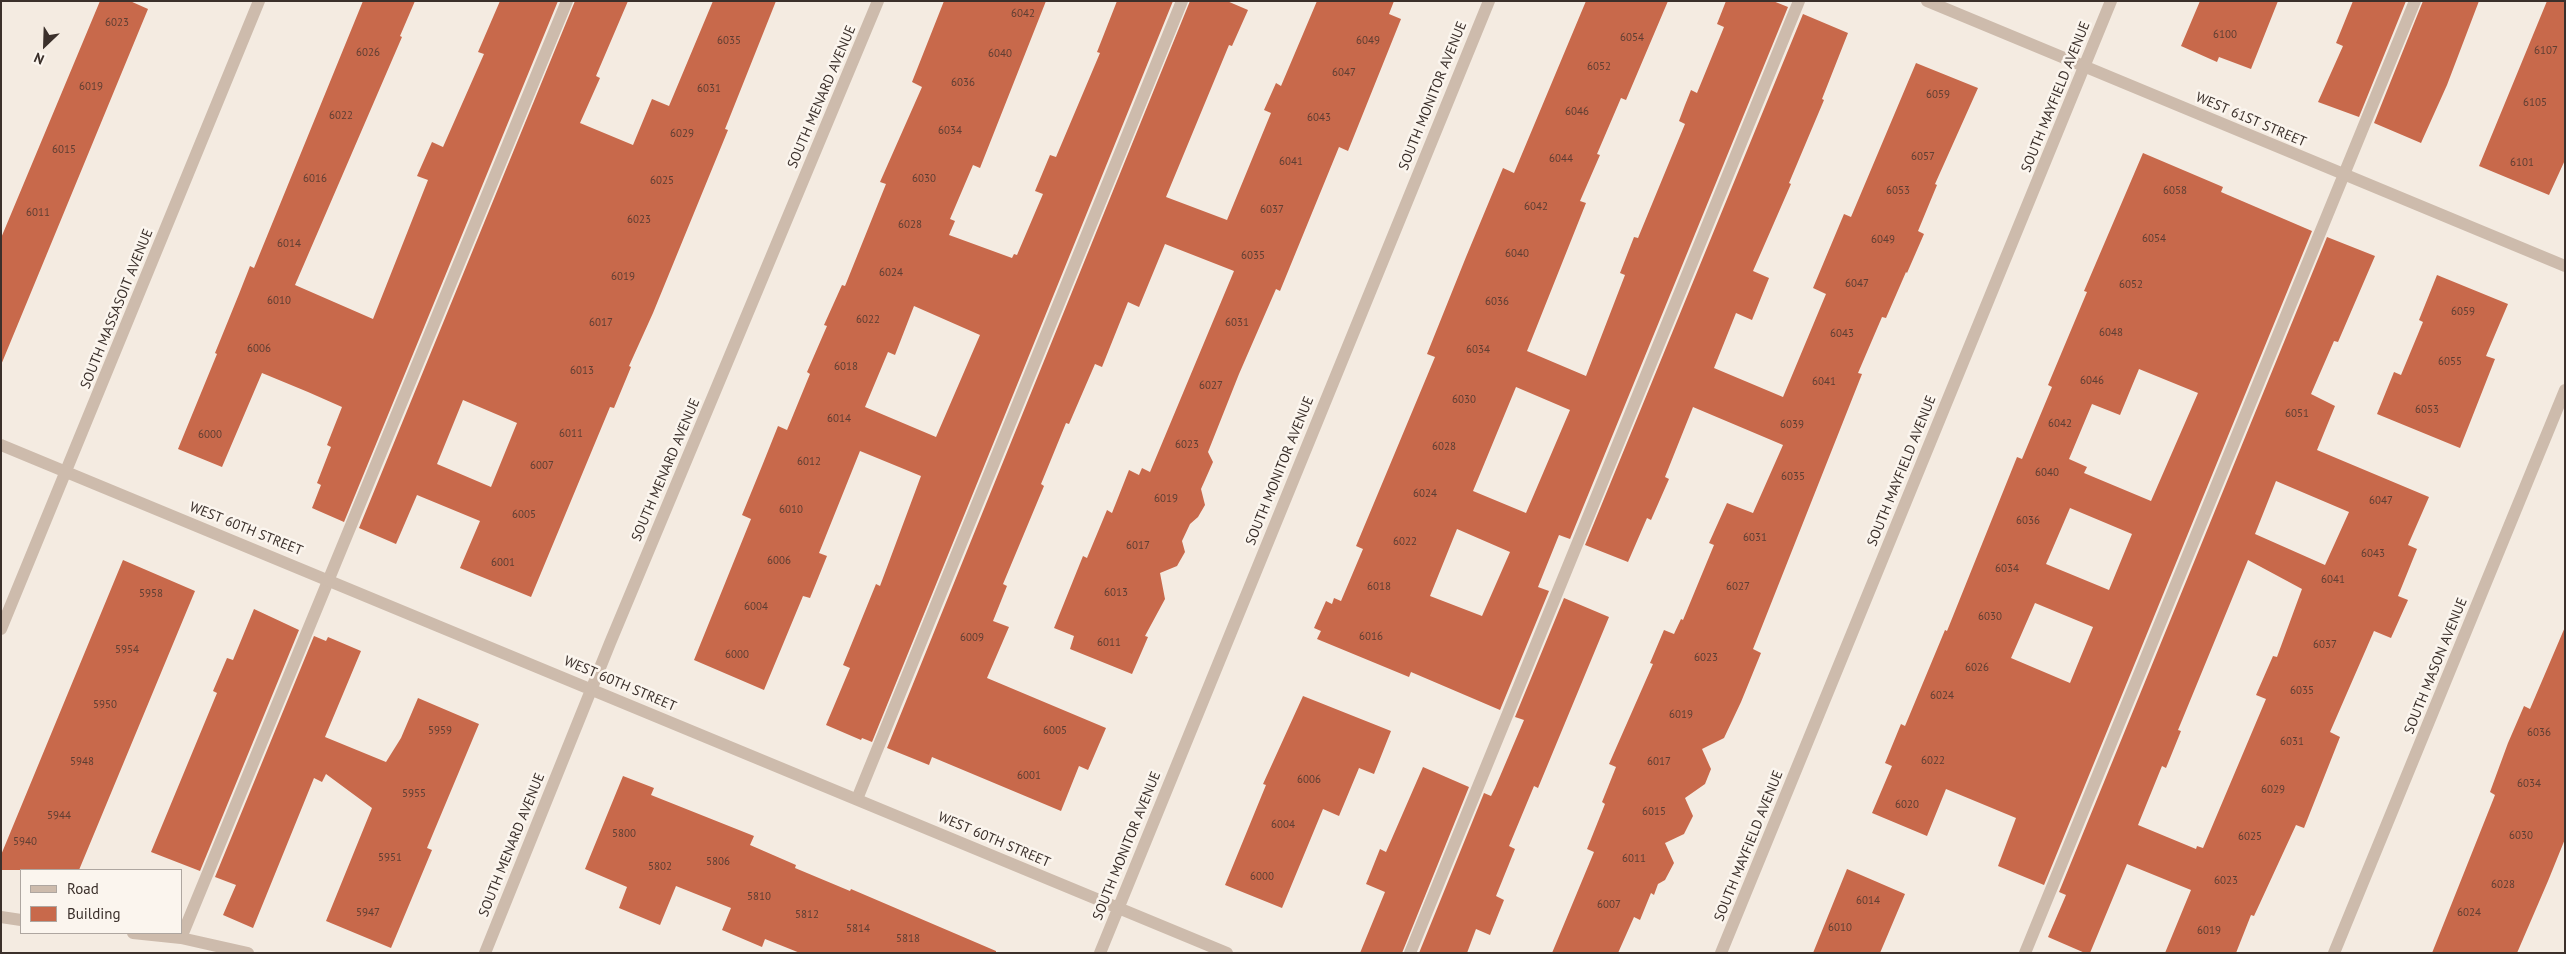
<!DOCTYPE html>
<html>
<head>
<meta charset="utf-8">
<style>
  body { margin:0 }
  #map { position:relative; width:2566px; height:954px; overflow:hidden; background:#f4ebe1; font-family:"PT Sans",sans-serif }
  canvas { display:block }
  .frame { position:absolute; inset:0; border:2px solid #3b302b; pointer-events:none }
  .legend { position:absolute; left:20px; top:869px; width:162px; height:65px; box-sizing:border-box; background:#fbf5ee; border:1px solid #aea6a0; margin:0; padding:6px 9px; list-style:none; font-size:15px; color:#3b302b }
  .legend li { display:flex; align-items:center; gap:10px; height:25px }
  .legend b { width:25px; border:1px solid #aea6a0 }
  .north { position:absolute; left:20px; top:20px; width:50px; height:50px; -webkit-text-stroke:4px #fbf5ee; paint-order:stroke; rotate:204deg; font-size:14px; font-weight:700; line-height:20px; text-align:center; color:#3b302b }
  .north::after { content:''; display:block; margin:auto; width:18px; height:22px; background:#3b302b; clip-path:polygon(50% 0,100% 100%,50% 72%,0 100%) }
</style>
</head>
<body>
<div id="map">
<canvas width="2566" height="954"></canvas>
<div class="frame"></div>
<ul class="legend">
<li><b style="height:6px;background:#cdbbac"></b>Road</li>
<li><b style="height:14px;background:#c8694b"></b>Building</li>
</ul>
<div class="north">N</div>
</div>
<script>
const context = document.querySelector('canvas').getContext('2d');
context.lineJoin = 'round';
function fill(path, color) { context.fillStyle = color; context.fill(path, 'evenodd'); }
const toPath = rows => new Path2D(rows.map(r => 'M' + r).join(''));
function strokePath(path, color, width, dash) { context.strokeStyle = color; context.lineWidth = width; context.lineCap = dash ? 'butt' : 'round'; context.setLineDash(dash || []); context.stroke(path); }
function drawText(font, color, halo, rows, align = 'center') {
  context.font = font + ' "PT Sans",sans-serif'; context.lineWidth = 5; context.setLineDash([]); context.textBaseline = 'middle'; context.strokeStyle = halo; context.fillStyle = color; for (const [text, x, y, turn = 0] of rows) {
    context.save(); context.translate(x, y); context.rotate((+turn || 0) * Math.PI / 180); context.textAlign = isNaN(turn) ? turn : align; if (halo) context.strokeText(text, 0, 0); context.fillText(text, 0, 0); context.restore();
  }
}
const building = toPath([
  [100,1,130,1,148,9,1,365,1,238],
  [363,1,415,1,400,36,402,37,295,285,373,319,428,180,417,176,432,142,443,147,484,54,478,52,500,1,558,1,344,522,312,508,321,485,317,483,331,447,327,445,342,407,308,392,262,373,222,467,178,449,217,354,215,353,239,294,250,266,254,268],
  [575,1,628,1,596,76,600,78,580,123,633,145,652,99,669,106,713,1,776,1,725,129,728,130,653,313,629,366,631,367,614,408,610,407,531,597,460,568,480,521,417,495,396,544,359,528],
  [463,400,517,423,491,487,437,464],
  [944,1,1046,1,980,168,973,165,950,219,955,221,949,235,1012,258,1014,254,1017,255,1043,194,1035,191,1050,155,1056,157,1100,53,1097,52,1117,1,1173,1,872,742,862,738,861,740,826,725,850,668,843,665,876,584,880,586,921,476,860,451,819,553,827,556,810,598,803,596,764,690,694,660,751,519,742,515,762,466,778,426,787,430,810,374,807,372,827,326,824,325,842,285,845,286,886,184,880,182,922,87,912,82],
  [914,306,980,335,936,437,865,407,888,352,895,355],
  [1190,1,1227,1,1248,10,1232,46,1229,45,1166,197,1227,220,1271,113,1264,110,1276,83,1281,86,1317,1,1394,1,1389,14,1401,19,1348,151,1339,147,1280,291,1276,289,1239,374,1208,452,1213,462,1201,489,1205,505,1198,517,1190,524,1182,541,1185,552,1177,566,1160,573,1165,599,1145,636,1148,637,1132,674,1070,649,1074,636,1054,628,1083,556,1087,558,1107,510,1112,513,1129,470,1139,475,1142,468,1150,472,1234,271,1165,244,1139,307,1128,302,1102,367,1095,364,1069,424,1066,423,1041,484,1044,486,1003,584,1007,586,993,621,1009,627,987,678,1106,728,1088,770,1079,766,1061,811,932,757,929,765,887,748],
  [1586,1,1668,1,1626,100,1621,98,1597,154,1600,155,1580,201,1586,203,1527,351,1586,376,1625,275,1620,273,1634,237,1638,238,1685,124,1679,121,1685,105,1691,90,1697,93,1724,27,1717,24,1726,1,1773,1,1788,7,1570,539,1559,535,1538,587,1549,591,1500,710,1411,672,1409,677,1317,639,1321,631,1314,628,1326,601,1332,604,1334,598,1341,601,1363,549,1356,546,1435,357,1427,354,1466,257,1503,168,1514,173],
  [1516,387,1570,410,1526,513,1473,491],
  [1457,529,1510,552,1482,616,1430,596],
  [2200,1,2278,1,2251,69,2219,57,2217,62,2181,46],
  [2353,1,2406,1,2359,117,2318,102,2343,46,2336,43],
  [2423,1,2479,1,2447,85,2421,143,2374,123],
  [2547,1,2565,1,2565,160,2549,195,2479,166],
  [1803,14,1848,33,1822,99,1824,100,1789,183,1791,184,1753,271,1769,278,1752,320,1736,313,1714,368,1783,397,1826,294,1813,288,1844,214,1851,217,1916,63,1978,88,1935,184,1937,185,1918,231,1924,234,1907,273,1906,272,1886,318,1882,317,1858,373,1862,374,1753,649,1761,653,1741,702,1724,738,1702,749,1711,769,1705,784,1685,798,1693,816,1684,834,1665,843,1674,863,1665,880,1658,884,1654,895,1651,893,1640,920,1634,917,1618,953,1552,953,1594,852,1587,849,1605,804,1602,802,1616,767,1609,764,1653,664,1650,663,1664,630,1674,634,1681,619,1683,620,1714,545,1709,543,1727,503,1753,513,1783,445,1693,407,1665,477,1669,479,1651,520,1647,518,1628,562,1585,545],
  [2143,153,2223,187,2221,192,2312,231,2044,885,1998,866,2016,818,1946,789,1927,836,1872,813,1892,766,1885,763,1901,724,1905,726,1945,630,1947,631,2017,457,2022,459,2052,387,2048,385,2087,292,2084,291],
  [2139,369,2198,393,2151,501,2084,473,2087,467,2069,459,2092,404,2120,415],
  [2070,508,2132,534,2109,590,2046,564],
  [2035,603,2093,627,2070,683,2011,658],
  [2327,237,2375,256,2338,342,2334,341,2311,394,2335,406,2317,450,2429,497,2408,545,2417,549,2398,596,2408,600,2391,638,2374,631,2330,732,2340,737,2304,828,2296,825,2254,916,2251,915,2236,953,2165,953,2191,890,2127,864,2090,953,2085,953,2048,937,2066,895,2059,892],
  [2276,481,2349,512,2325,565,2255,534],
  [2248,560,2302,589,2277,657,2273,656,2256,695,2266,699,2203,848,2197,846,2196,849,2138,825,2162,766,2166,768,2181,731,2178,730],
  [2437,275,2508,304,2486,356,2495,359,2460,448,2377,414,2394,372,2401,375,2423,322,2419,320],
  [123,560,195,591,79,870,1,870,1,855],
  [1564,598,1609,617,1538,788,1534,786,1509,846,1515,849,1496,896,1504,900,1490,935,1476,929,1467,953,1419,953,1484,793,1491,796,1495,788,1524,720,1515,717],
  [254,609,299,630,200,871,151,852,217,693,213,691,227,658,233,660],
  [2565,627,2565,839,2548,881,2517,953,2432,953,2495,795,2490,792,2508,743,2524,706,2530,709],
  [314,636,326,641,328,637,361,651,325,737,386,762,401,738,418,698,479,724,427,848,432,850,391,948,326,921,372,808,326,774,322,782,314,778,253,928,223,915,236,885,215,877],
  [1303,696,1391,731,1374,774,1359,768,1339,816,1323,809,1282,908,1225,885,1266,785,1263,784],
  [1423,767,1469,787,1402,953,1360,953,1385,892,1366,884,1380,849,1386,852],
  [623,776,654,788,651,795,754,836,750,845,796,865,795,868,850,891,851,889,996,951,996,953,800,953,765,939,762,947,722,930,731,908,676,886,660,925,619,908,627,887,585,869],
  [1847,869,1905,894,1880,953,1813,953]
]);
const service = toPath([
  [857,799,1182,1],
  [1,917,21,920],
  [133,933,181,938,248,953],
  [181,938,567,1],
  [1410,953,1799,1],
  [2025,953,2415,1]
]);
const minor = toPath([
  [1927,1,2565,266],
  [1,445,1227,953],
  [1,629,259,1],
  [485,953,610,643,878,1],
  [1100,953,1489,1],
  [1721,953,2111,1],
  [2334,953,2565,390]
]);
const numberNames = [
  ["6042",1023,14],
  ["6023",117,23],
  ["6100",2225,35],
  ["6054",1632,38],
  ["6035",729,41],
  ["6049",1368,41],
  ["6107",2546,51],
  ["6026",368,53],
  ["6040",1000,54],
  ["6052",1599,67],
  ["6047",1344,73],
  ["6036",963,83],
  ["6019",91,87],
  ["6031",709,89],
  ["6059",1938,95],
  ["6105",2535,103],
  ["6046",1577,112],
  ["6022",341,116],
  ["6043",1319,118],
  ["6034",950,131],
  ["6029",682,134],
  ["6015",64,150],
  ["6057",1923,157],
  ["6044",1561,159],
  ["6041",1291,162],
  ["6101",2522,163],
  ["6016",315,179],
  ["6030",924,179],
  ["6025",662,181],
  ["6053",1898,191],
  ["6058",2175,191],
  ["6042",1536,207],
  ["6037",1272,210],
  ["6011",38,213],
  ["6023",639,220],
  ["6028",910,225],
  ["6054",2154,239],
  ["6049",1883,240],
  ["6014",289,244],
  ["6040",1517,254],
  ["6035",1253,256],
  ["6024",891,273],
  ["6019",623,277],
  ["6047",1857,284],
  ["6052",2131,285],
  ["6010",279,301],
  ["6036",1497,302],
  ["6059",2463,312],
  ["6022",868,320],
  ["6017",601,323],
  ["6031",1237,323],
  ["6048",2111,333],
  ["6043",1842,334],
  ["6006",259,349],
  ["6034",1478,350],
  ["6055",2450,362],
  ["6018",846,367],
  ["6013",582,371],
  ["6046",2092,381],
  ["6041",1824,382],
  ["6027",1211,386],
  ["6030",1464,400],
  ["6053",2427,410],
  ["6051",2297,414],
  ["6014",839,419],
  ["6042",2060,424],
  ["6039",1792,425],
  ["6011",571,434],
  ["6000",210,435],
  ["6023",1187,445],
  ["6028",1444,447],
  ["6012",809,462],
  ["6007",542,466],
  ["6040",2047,473],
  ["6035",1793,477],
  ["6024",1425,494],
  ["6019",1166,499],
  ["6047",2381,501],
  ["6010",791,510],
  ["6005",524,515],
  ["6036",2028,521],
  ["6031",1755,538],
  ["6022",1405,542],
  ["6017",1138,546],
  ["6043",2373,554],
  ["6006",779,561],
  ["6001",503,563],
  ["6034",2007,569],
  ["6041",2333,580],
  ["6018",1379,587],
  ["6027",1738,587],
  ["6013",1116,593],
  ["5958",151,594],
  ["6004",756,607],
  ["6030",1990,617],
  ["6016",1371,637],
  ["6009",972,638],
  ["6011",1109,643],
  ["6037",2325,645],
  ["5954",127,650],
  ["6000",737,655],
  ["6023",1706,658],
  ["6026",1977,668],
  ["6035",2302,691],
  ["6024",1942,696],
  ["5950",105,705],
  ["6019",1681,715],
  ["5959",440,731],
  ["6005",1055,731],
  ["6036",2539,733],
  ["6031",2292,742],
  ["6022",1933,761],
  ["5948",82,762],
  ["6017",1659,762],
  ["6001",1029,776],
  ["6006",1309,780],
  ["6034",2529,784],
  ["6029",2273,790],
  ["5955",414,794],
  ["6020",1907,805],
  ["6015",1654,812],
  ["5944",59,816],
  ["6004",1283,825],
  ["5800",624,834],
  ["6030",2521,836],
  ["6025",2250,837],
  ["5940",25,842],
  ["5951",390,858],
  ["6011",1634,859],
  ["5806",718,862],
  ["5802",660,867],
  ["6000",1262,877],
  ["6023",2226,881],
  ["6028",2503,885],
  ["5810",759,897],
  ["6014",1868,901],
  ["6007",1609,905],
  ["5947",368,913],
  ["6024",2469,913],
  ["5812",807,915],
  ["6010",1840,928],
  ["5814",858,929],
  ["6019",2209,931],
  ["5818",908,939]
];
const streetNames = [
  ["SOUTH MONITOR AVENUE",1433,96,-68],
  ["SOUTH MENARD AVENUE",822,97,-67],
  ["SOUTH MAYFIELD AVENUE",2056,97,-68],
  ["WEST 61ST STREET",2251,120,23],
  ["SOUTH MASSASOIT AVENUE",117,309,-68],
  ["SOUTH MENARD AVENUE",666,470,-67],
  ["SOUTH MONITOR AVENUE",1280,471,-68],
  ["SOUTH MAYFIELD AVENUE",1902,471,-68],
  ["WEST 60TH STREET",246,529,22],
  ["SOUTH MASON AVENUE",2436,666,-68],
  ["WEST 60TH STREET",620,684,23],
  ["WEST 60TH STREET",994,840,23],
  ["SOUTH MENARD AVENUE",512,845,-68],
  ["SOUTH MONITOR AVENUE",1127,846,-68],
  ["SOUTH MAYFIELD AVENUE",1749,846,-68]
];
fill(building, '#c8694b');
strokePath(service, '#cdbbac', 12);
strokePath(minor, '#cdbbac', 12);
drawText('11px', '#5e3e33', null, numberNames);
drawText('14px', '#3b302b', '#fbf5ee', streetNames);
</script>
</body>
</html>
